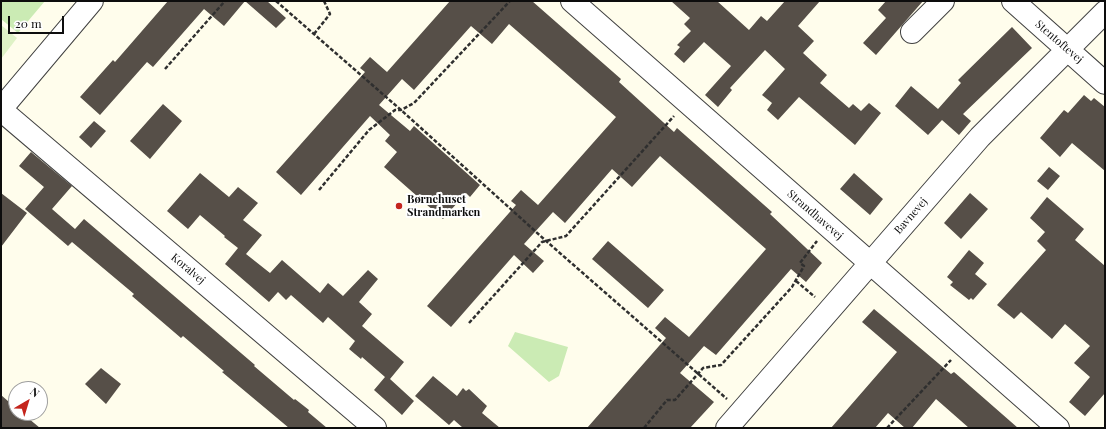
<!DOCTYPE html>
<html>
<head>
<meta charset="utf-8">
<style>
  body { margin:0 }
  #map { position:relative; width:1106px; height:429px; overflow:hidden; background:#fffdec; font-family:"Playfair Display",serif }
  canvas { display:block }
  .frame { position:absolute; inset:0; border:2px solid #0d0d0d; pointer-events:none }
  .north { position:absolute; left:8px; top:381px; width:40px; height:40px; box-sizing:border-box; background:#fff; border:1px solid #9e9e9e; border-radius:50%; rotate:38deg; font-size:11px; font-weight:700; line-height:16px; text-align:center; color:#0d0d0d }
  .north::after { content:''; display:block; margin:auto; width:14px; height:18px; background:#c4251d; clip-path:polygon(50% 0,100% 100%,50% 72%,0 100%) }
  .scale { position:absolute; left:8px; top:16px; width:56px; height:18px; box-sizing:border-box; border:2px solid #0d0d0d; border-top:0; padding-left:5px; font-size:12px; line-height:14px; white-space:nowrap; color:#0d0d0d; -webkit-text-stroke:3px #fff; paint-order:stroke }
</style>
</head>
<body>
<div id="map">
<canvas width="1106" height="429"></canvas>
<div class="frame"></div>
<div class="north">N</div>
<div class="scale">20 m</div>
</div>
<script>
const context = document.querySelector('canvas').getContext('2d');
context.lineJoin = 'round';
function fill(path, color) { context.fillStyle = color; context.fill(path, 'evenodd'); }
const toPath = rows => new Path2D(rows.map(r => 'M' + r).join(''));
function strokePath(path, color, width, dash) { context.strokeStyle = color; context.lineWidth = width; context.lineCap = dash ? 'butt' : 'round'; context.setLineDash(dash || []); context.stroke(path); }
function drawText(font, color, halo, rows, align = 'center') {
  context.font = font + ' "Playfair Display",serif'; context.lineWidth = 4; context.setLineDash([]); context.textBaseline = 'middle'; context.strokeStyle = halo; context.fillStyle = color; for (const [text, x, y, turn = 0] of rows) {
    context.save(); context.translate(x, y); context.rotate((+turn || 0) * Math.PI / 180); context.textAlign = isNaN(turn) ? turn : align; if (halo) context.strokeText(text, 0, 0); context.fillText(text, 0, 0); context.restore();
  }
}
const green = toPath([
  [1,1,45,1,18,33,1,19],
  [515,332,568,347,559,376,549,382,508,346]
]);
const pitch = toPath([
  [1,25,17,38,1,59]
]);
const building = toPath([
  [168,1,267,1,286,18,276,28,245,1,224,26,204,9,153,67,147,62,100,115,80,97,113,60,115,62],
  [450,1,532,1,621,79,619,82,674,132,677,128,772,212,770,214,822,263,806,282,791,269,716,355,704,346,680,373,714,402,690,428,587,428,666,338,655,328,665,317,689,337,766,249,660,156,632,187,612,169,565,223,553,212,524,244,544,261,533,273,514,255,451,327,427,306,516,205,511,201,521,190,538,205,616,117,509,24,492,44,471,26,414,90,402,79,379,105,410,131,414,126,480,185,470,197,466,193,443,219,384,167,397,152,385,141,390,135,370,116,301,195,276,172,365,72,360,68,370,57,387,72],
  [671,1,717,1,749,30,761,16,767,21,785,1,820,1,798,26,814,41,803,53,827,75,820,83,849,108,853,104,861,111,869,103,881,113,855,145,799,97,778,120,767,110,772,103,762,95,785,69,765,50,730,88,732,90,718,107,705,95,731,66,704,42,684,63,674,54,680,47,677,45,691,31,684,24,690,18],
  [886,1,923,1,876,55,863,43,886,18,878,10],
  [1012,27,1032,48,963,114,971,121,959,135,942,120,928,135,895,106,911,86,938,109,961,83,958,80],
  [1084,95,1091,101,1094,98,1105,107,1105,171,1072,143,1060,157,1040,138,1064,110,1068,113],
  [163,104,182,121,150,159,130,141],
  [94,121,106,131,91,148,79,137],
  [31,152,72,186,52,209,75,229,84,219,255,365,254,366,294,400,295,399,309,410,308,412,327,428,289,428,222,372,224,371,183,336,181,338,132,296,134,294,72,242,68,246,25,209,44,187,19,166],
  [1049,167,1060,176,1048,190,1037,181],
  [200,173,229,197,238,187,258,203,243,220,262,235,246,254,270,273,282,260,320,293,328,283,343,296,368,270,378,279,359,302,372,314,362,326,404,362,390,379,414,401,402,415,374,390,385,377,362,357,361,359,349,349,355,341,328,317,323,323,291,295,286,300,278,292,269,302,225,264,238,248,224,237,225,236,200,215,188,229,167,211],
  [854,173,883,199,870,215,840,189],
  [1,193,27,213,1,247],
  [970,193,988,209,961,239,944,223],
  [1047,197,1084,229,1075,240,1105,266,1105,393,1085,416,1069,402,1090,377,1074,363,1090,346,1065,324,1052,339,1021,312,1014,319,997,305,1046,250,1037,241,1045,232,1030,218],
  [608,241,664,290,648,308,592,259],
  [969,250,984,263,975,274,987,284,973,300,971,298,969,300,950,285,953,282,947,277],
  [874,309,951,374,954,372,1018,428,969,428,936,399,912,428,905,428,888,413,875,428,831,428,897,352,862,322],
  [101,368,121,384,106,404,85,384],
  [433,376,457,396,463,388,466,391,469,389,487,406,482,413,500,428,463,428,454,420,449,425,415,396],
  [1,395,16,408,16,413,22,413,40,428,1,428]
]);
const path = toPath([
  [276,1,401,110,545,240,727,399],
  [314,34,330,14,324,1],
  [165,69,225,1],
  [319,190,369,130,395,110,401,110,414,103,510,1],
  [796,281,815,297],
  [469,323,542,242,566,236,674,116],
  [644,428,667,400,675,400,703,368,721,365,792,287,804,266,800,263,817,241],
  [887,428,951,360]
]);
const minor = toPath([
  [572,1,1058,428],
  [1013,1,1105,83],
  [912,32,943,1],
  [1,109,92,1],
  [1,110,375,428],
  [727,428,980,137,1105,12]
]);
const markers = [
  [399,206,4,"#c4251d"]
];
const streetNames = [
  ["Stentoftevej",1059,42,41],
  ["Strandhavevej",815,215,41],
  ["Bavnevej",911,216,-49],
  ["Koralvej",188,269,40]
];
const poiNames = [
  ["Børnehuset",407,200],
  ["Strandmarken",407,213]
];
fill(green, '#cbebb4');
fill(pitch, '#dff2c6');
fill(building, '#564f48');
strokePath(minor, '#404040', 24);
strokePath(path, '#2f2f2f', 2.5, [4, 2]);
strokePath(minor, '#fff', 22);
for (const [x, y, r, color] of markers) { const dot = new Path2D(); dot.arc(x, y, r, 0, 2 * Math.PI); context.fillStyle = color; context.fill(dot); strokePath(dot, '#fff', 1.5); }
drawText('11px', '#0d0d0d', '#fff', streetNames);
drawText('bold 11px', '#0d0d0d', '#fff', poiNames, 'left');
</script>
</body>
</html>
